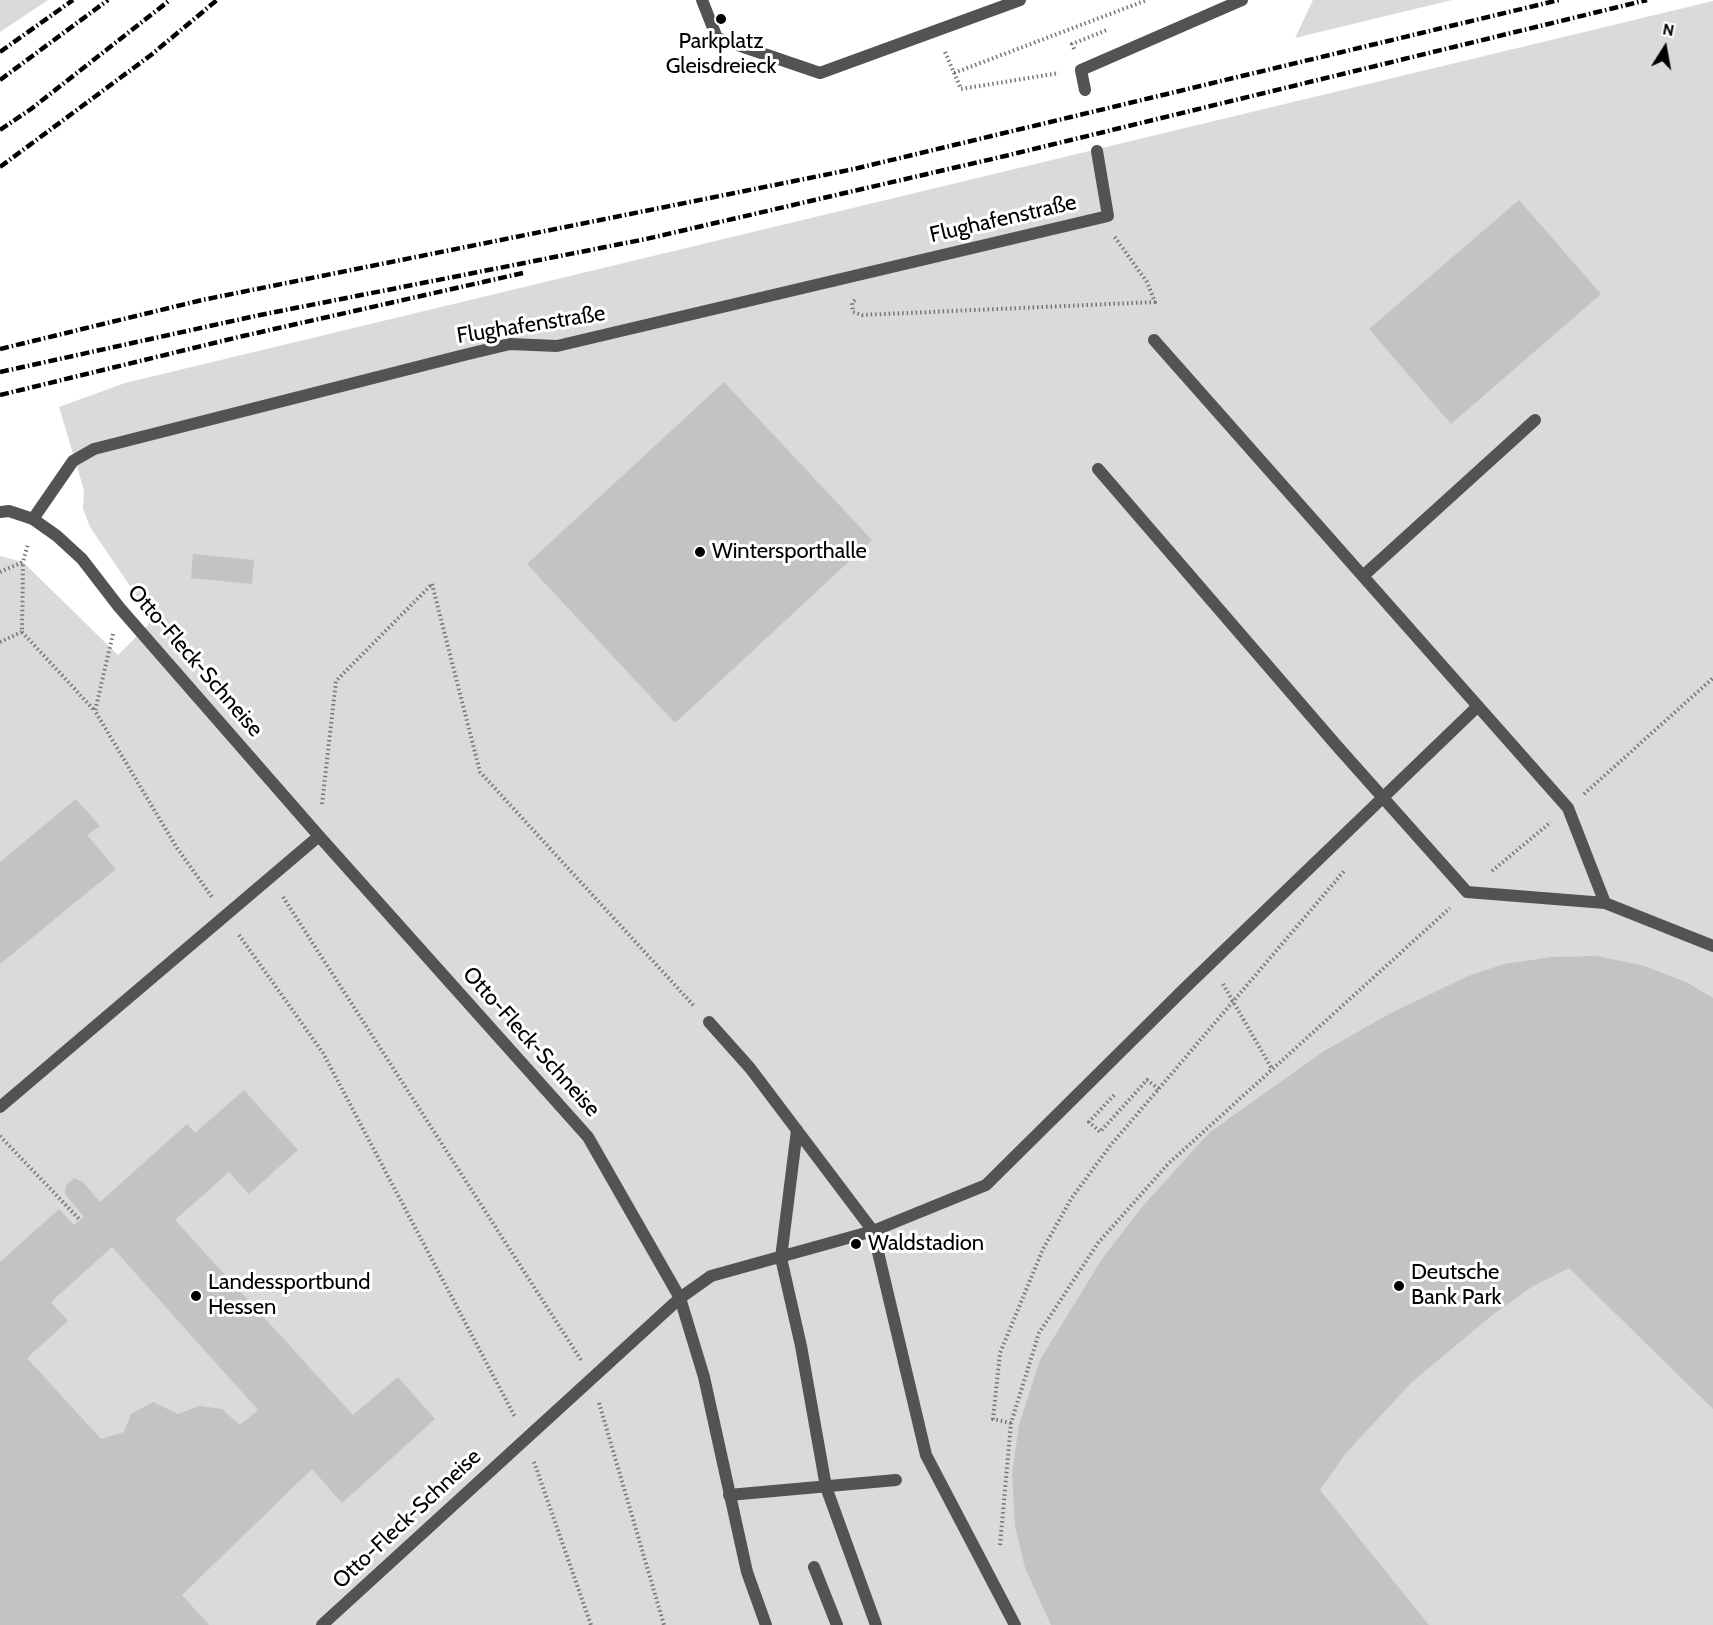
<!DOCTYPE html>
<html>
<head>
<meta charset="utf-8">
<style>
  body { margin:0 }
  #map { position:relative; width:1713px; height:1625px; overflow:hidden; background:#fff; font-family:Cabin,sans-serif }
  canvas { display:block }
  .north { position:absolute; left:1635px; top:18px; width:60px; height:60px; -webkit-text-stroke:4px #fff; paint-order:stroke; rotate:11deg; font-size:16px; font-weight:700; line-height:24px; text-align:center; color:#000 }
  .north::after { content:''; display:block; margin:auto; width:21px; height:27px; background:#000; clip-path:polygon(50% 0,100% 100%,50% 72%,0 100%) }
</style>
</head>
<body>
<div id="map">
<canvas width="1713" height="1625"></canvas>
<div class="north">N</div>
</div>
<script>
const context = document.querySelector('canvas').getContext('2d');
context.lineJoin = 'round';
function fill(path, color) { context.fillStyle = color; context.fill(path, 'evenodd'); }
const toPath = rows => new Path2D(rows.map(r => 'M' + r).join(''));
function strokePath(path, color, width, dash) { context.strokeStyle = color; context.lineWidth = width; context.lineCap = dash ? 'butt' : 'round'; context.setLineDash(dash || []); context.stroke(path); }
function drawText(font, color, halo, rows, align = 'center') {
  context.font = font + ' Cabin,sans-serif'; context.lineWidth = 6; context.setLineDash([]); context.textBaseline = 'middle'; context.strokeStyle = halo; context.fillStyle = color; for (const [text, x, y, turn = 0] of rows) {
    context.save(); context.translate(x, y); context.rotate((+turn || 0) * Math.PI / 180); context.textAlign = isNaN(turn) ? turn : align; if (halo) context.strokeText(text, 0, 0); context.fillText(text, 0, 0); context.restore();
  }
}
const green = toPath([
  [0,0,48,0,0,32],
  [1313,0,1452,0,1295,38],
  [1713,1,1713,1625,0,1625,0,556,23,562,118,655,153,620,90,527,83,509,84,490,59,407,125,383]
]);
const building = toPath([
  [1519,200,1601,294,1451,424,1369,329],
  [724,382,872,540,675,723,527,564],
  [193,554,254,560,252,584,191,578],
  [76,799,100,826,87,835,116,869,0,964,0,862],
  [1596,956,1641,965,1686,982,1713,998,1713,1409,1569,1268,1533,1286,1491,1316,1412,1382,1346,1453,1320,1490,1429,1625,1051,1625,1025,1568,1015,1526,1012,1473,1019,1425,1040,1360,1102,1259,1142,1207,1210,1132,1324,1051,1391,1013,1468,976,1504,964,1552,957],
  [244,1090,298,1150,249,1194,229,1172,175,1220,353,1415,398,1377,435,1419,342,1503,312,1469,182,1595,209,1625,0,1625,0,1262,59,1209,74,1225,84,1217,65,1194,66,1185,74,1178,83,1182,100,1202,187,1124,195,1133],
  [112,1247,258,1410,240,1425,222,1409,199,1406,178,1414,153,1402,131,1414,124,1432,101,1439,27,1358,68,1321,51,1302]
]);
const path = toPath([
  [1074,49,1072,44,1107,30],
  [945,52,961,89,1059,73],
  [954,73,1147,0],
  [855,300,852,303,853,312,862,315,1155,302,1147,282,1114,236],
  [0,572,23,562,28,544],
  [432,584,480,772,695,1007],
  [22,632,95,711],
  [113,634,95,711,177,848,212,897],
  [0,642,22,632,23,562],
  [1584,794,1713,678],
  [322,804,336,681,431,585],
  [1492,871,1551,822],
  [283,897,581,1360],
  [239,935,323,1053,515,1417],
  [1223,984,1272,1069],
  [1114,1095,1089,1122,1100,1132,1147,1080,1159,1089],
  [0,1136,80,1220],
  [599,1403,664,1625],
  [1011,1423,993,1419,1000,1353,1043,1249,1071,1199,1110,1146,1345,870],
  [534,1462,591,1625],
  [1000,1545,1011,1423,1039,1333,1098,1243,1168,1164,1450,908]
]);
const lane = toPath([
  [702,0,717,38,820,73,1020,0],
  [1085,90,1081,70,1242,0],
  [1154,340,1568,808,1605,903],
  [1098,469,1337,746,1467,892,1605,903,1713,946],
  [33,519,73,461,94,449,464,355,510,344,557,346,1108,216,1097,151],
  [1363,576,1535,420],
  [709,1022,750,1068,873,1231,926,1455,1015,1625],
  [797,1130,781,1258,801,1346,826,1487,876,1625],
  [680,1298,711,1276,873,1231,986,1185,1185,988,1478,706],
  [729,1495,896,1480],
  [814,1567,837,1625]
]);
const street = toPath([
  [0,512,9,511,33,519,57,536,82,559,119,607,319,836,588,1137,680,1298,704,1377,747,1572,766,1625],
  [0,1107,319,836],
  [322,1625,680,1298]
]);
const rail = toPath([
  [0,52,73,0],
  [0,80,108,0],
  [0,130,31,109,170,0],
  [0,167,151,55,217,0],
  [0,349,202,300,854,169,1559,0],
  [0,372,260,315,646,239,1005,156,1647,0],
  [0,395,243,336,523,273]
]);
const markers = [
  [721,19,6,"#000"],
  [700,552,6,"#000"],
  [856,1244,6,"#000"],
  [1399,1286,6,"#000"],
  [196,1296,6,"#000"]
];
const poiNames = [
  ["Parkplatz",721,42,"center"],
  ["Gleisdreieck",721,67,"center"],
  ["Wintersporthalle",712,552],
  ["Waldstadion",868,1244],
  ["Deutsche",1411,1273],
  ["Bank Park",1411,1298],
  ["Landessportbund",208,1283],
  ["Hessen",208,1308]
];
const streetNames = [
  ["Flughafenstraße",1003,219,-13],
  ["Flughafenstraße",531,325,-9],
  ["Otto-Fleck-Schneise",195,661,49],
  ["Otto-Fleck-Schneise",531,1042,48],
  ["Otto-Fleck-Schneise",407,1519,-43]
];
fill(green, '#dadada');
fill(building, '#c3c3c3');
strokePath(path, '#757575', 4, [1.5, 3]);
strokePath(lane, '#535353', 12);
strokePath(street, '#535353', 12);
strokePath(rail, '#000', 4.5, [9, 3, 1.5, 3]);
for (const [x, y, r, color] of markers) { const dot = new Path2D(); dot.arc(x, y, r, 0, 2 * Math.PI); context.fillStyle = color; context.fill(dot); strokePath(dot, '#fff', 2); }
drawText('22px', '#000', '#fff', poiNames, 'left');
drawText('22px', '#000', '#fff', streetNames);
</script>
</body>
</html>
